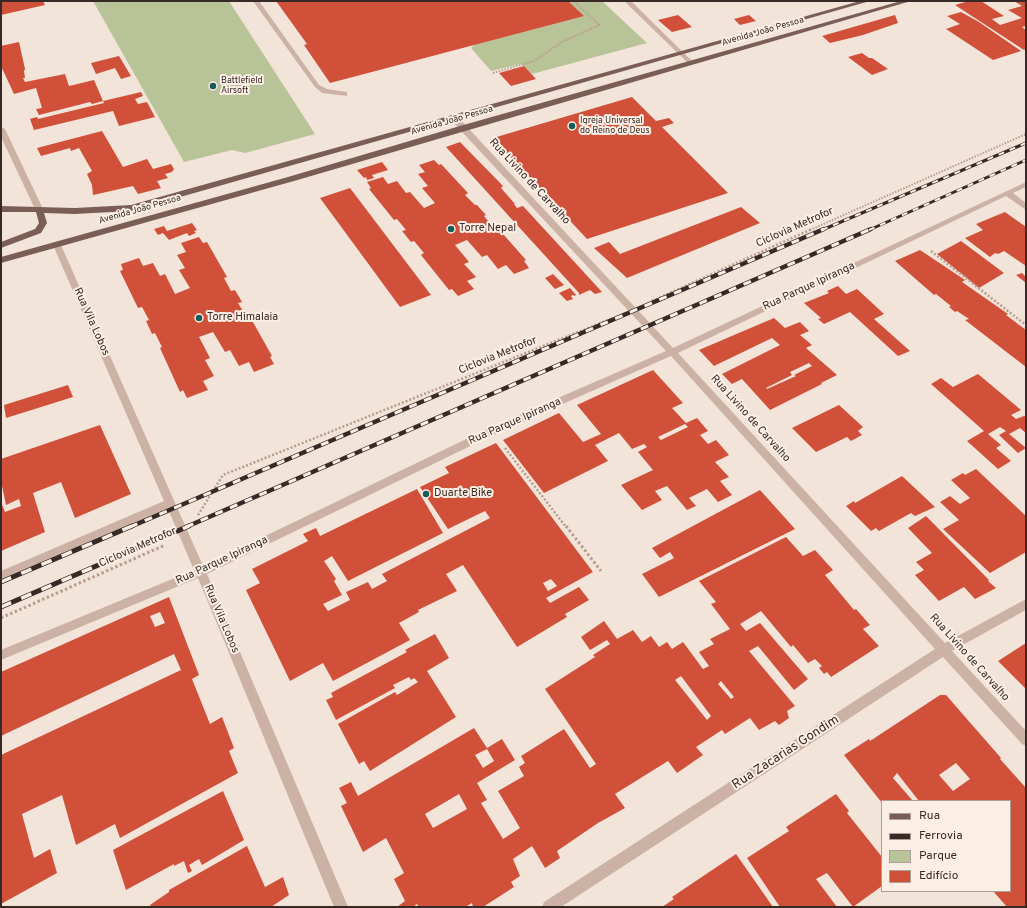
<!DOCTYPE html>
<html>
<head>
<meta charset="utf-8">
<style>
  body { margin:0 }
  #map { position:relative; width:1027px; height:908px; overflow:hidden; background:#f3e4d9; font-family:Overpass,sans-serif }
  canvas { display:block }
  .frame { position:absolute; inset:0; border:2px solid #372a26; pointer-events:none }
  .legend { position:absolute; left:881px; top:800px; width:130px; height:92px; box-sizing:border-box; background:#fbefe5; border:1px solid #ada099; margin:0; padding:5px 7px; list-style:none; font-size:12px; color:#372a26 }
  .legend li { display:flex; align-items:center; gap:8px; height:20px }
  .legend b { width:20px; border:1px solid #ada099 }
</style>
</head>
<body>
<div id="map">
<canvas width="1027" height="908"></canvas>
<div class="frame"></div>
<ul class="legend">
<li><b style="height:5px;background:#7a5e56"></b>Rua</li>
<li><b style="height:5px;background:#372a26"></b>Ferrovia</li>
<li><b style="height:11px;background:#b9c398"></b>Parque</li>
<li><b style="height:11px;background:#d0503a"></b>Edifício</li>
</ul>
</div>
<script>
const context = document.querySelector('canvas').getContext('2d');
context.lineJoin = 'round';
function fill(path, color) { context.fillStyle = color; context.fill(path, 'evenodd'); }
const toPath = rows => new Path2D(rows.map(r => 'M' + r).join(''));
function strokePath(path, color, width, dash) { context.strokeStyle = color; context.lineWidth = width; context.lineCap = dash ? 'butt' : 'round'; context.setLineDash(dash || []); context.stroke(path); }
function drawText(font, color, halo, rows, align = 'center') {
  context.font = font + ' Overpass,sans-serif'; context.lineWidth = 4; context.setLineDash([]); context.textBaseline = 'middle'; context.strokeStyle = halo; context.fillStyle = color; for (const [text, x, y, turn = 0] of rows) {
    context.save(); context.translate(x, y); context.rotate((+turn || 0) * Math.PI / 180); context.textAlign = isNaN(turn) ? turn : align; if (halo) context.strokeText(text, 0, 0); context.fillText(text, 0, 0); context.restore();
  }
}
const green = toPath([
  [93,1,229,1,315,134,245,153,232,150,184,162],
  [527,1,602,1,647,43,532,74,521,64,491,71,471,48]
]);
const building = toPath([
  [4,1,43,1,45,5,1,15,1,2],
  [276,1,568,1,584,16,330,83,304,45,307,44],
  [969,1,981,1,1004,16,992,19,1000,25,1022,18,1008,10,1022,6,1014,1,1026,1,1026,26,1022,27,1026,30,1026,49,1024,50,955,5],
  [961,12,979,22,1021,51,993,60,946,29,960,24,947,16],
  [678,15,692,27,672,32,658,20],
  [749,15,756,21,740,25,734,19],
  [895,15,898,23,863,35,830,43,822,36],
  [19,42,25,69,24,71,25,78,23,78,25,82,65,74,69,86,94,80,103,101,92,104,90,102,39,115,36,109,42,108,36,88,14,94,1,66,1,46],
  [862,53,869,58,872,58,888,69,872,75,848,57],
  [119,56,131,76,121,79,115,68,96,74,91,63],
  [524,66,536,79,511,86,499,73],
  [141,92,143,96,135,99,138,104,147,102,155,117,119,126,113,111,34,130,30,119,37,117,38,119,104,103,103,101],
  [632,97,656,121,669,118,674,123,662,127,728,193,587,239,493,138],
  [102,131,123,167,147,159,153,169,171,164,174,169,172,172,165,174,168,178,157,181,161,188,138,194,133,186,93,195,92,185,87,174,92,171,79,148,71,151,70,148,41,156,37,148],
  [460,142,503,186,501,188,515,204,514,204,517,208,523,206,602,292,595,294,590,290,579,295,579,293,446,147],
  [434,160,439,165,441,164,468,193,465,195,475,205,477,205,486,215,484,216,493,227,496,226,526,260,524,261,529,268,514,274,506,265,498,269,487,255,482,257,467,240,455,245,469,262,464,264,476,277,467,281,474,289,458,296,452,289,449,290,421,255,424,253,414,241,411,242,402,231,406,230,397,219,394,220,369,189,371,188,367,182,383,177,388,184,397,181,406,193,410,192,424,208,435,203,422,188,428,186,418,174,425,172,419,165],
  [382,162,388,170,372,175,374,178,367,180,366,177,364,178,357,170],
  [350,188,431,295,400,307,320,198],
  [741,207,760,223,627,278,594,248,609,242,620,254],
  [1005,212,1026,227,1026,266,1004,251,998,254,995,253,990,257,965,238,983,230,976,224],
  [192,223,197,230,194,231,196,233,189,236,187,233,169,240,163,233,158,235,154,229,164,226,167,231],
  [199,237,203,243,207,242,227,277,224,278,231,291,235,290,242,302,238,303,246,316,249,315,272,356,270,357,274,364,254,372,249,362,239,366,230,350,225,352,213,332,199,337,210,358,205,360,214,376,203,381,208,390,187,398,183,390,180,392,160,348,162,347,155,333,152,334,146,321,149,320,142,307,138,308,120,271,123,270,121,264,139,258,143,266,153,263,160,276,165,274,175,294,190,288,179,270,185,268,177,255,186,252,181,243],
  [961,241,1004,273,979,288,937,254],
  [920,250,965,280,962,282,1008,314,1006,315,1026,330,1026,367,965,320,969,319,957,311,955,312,949,307,951,306,936,294,934,295,895,261],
  [1022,273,1026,277,1026,283,1016,275],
  [553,274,564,285,555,289,545,278],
  [838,286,846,294,857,289,884,314,874,319,910,351,898,356,850,312,824,324,818,319,821,318,804,303,829,293,827,291],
  [570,288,576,295,575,296,573,295,571,296,573,299,567,301,559,293],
  [774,318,785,328,800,322,809,331,800,335,812,345,806,348,837,375,821,383,822,384,770,410,742,379,732,384,722,374,780,345,772,338,714,366,699,350],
  [809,363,812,366,794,375,796,376,767,389,766,388,792,375,790,372],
  [653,370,683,403,672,408,686,423,697,418,708,431,700,435,708,444,716,440,729,455,715,462,729,477,720,481,732,495,718,502,707,489,689,498,696,506,687,510,667,486,655,491,662,500,642,510,621,485,653,470,638,452,647,447,644,444,632,449,619,433,595,445,608,461,544,493,503,440,559,413,583,442,601,434,577,405],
  [685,424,688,427,661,440,658,437],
  [978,374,1021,410,1011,415,1016,419,1024,416,1026,417,1026,433,1020,428,1009,434,1026,448,1018,453,999,435,1006,431,1000,427,988,434,1001,445,996,448,1011,461,998,469,967,441,984,431,931,384,941,378,953,387],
  [68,385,73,397,6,418,4,405],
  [839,405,863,427,858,431,862,435,851,441,847,437,816,452,792,428],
  [100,425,131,494,75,518,61,482,33,493,45,532,1,551,1,502,5,512,21,506,19,499,6,505,1,481,1,459],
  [496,443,593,572,546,598,550,603,579,587,589,600,565,614,567,617,517,647,463,565,446,574,457,591,418,610,419,612,399,623,410,640,333,681,323,663,290,681,246,590,260,583,252,569,308,541,303,534,316,528,320,536,417,489,443,533,348,581,332,556,324,561,336,579,334,581,342,595,323,604,328,611,350,600,346,592,368,582,372,589,387,581,382,574,490,518,485,511,448,529,420,487,449,473,445,467],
  [551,579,557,586,548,591,543,583],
  [976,469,1026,516,1026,552,990,573,943,529,959,520,940,502,950,496,960,504,970,498,951,480,963,473,965,475],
  [902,476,935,507,915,516,911,513,879,531,876,528,871,531,846,506,854,501,855,503],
  [760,490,795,529,659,597,642,574,674,558,670,552,660,558,652,548],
  [926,516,989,580,988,581,996,588,975,599,964,587,939,601,915,575,924,570,916,562,932,553,908,528],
  [786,537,803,556,815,550,833,570,825,575,854,610,856,609,870,625,863,629,879,646,831,677,827,672,824,674,819,668,822,666,815,659,808,663,793,645,791,647,761,611,740,624,746,631,760,623,808,679,794,690,758,646,749,651,795,706,787,711,789,718,779,725,775,721,759,730,750,718,725,734,722,730,696,747,703,755,677,773,668,761,615,794,625,808,598,823,557,851,560,858,545,868,532,846,513,859,520,876,511,882,514,887,483,907,473,907,472,903,465,907,419,907,417,904,413,907,397,907,405,901,394,879,404,873,386,838,363,852,341,806,347,803,339,788,351,782,358,796,474,728,487,748,502,739,515,760,477,783,487,800,481,803,503,839,520,828,498,791,524,776,519,767,525,763,521,756,564,729,590,768,596,764,545,689,595,657,593,655,610,644,607,640,590,650,581,637,604,621,617,639,633,630,642,642,651,636,659,647,667,642,672,649,683,642,703,669,709,666,699,652,714,644,710,639,730,629,711,604,716,602,699,581],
  [681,676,711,716,707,720,675,680],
  [721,681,734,697,731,699,718,684],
  [487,749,494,761,483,768,475,755],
  [459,794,467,809,433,828,425,814],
  [169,597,199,675,192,679,210,724,222,717,234,748,229,751,238,773,120,838,115,824,76,845,62,795,22,814,34,858,50,849,57,873,1,904,1,755,181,670,174,654,1,736,1,672],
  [160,612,165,623,155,627,150,616],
  [435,634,449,658,427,671,456,717,370,771,364,761,359,764,338,724,395,692,397,695,418,682,414,678,411,680,409,677,393,685,395,688,336,720,326,700,333,697,331,693,407,652,405,650],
  [1026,643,1026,689,998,661],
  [940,695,946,695,1001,758,1000,759,1026,788,1026,907,1007,907,993,891,1010,891,1010,801,919,801,897,773,893,778,913,801,882,801,882,803,844,755,869,739,870,741],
  [956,763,970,779,953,791,939,775],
  [223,791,244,840,202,865,199,859,189,865,192,871,188,873,184,861,174,866,174,864,126,890,113,850],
  [836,794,849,811,847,813,882,857,882,886,853,907,827,873,816,879,837,907,780,907,747,858,789,831,786,827],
  [247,846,265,887,283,877,289,895,271,907,151,907,150,905,169,892,169,890],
  [736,854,773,907,662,907,674,899,672,897]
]);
const pathFar2 = toPath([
  [493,73,534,61,562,42,599,25,574,1],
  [810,230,1026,134]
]);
const pathFar1 = toPath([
  [931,251,1026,325],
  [652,301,812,229],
  [505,448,566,527],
  [198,515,223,475,613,318]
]);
const path = toPath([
  [566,526,601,571],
  [1,618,165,545]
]);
const lane = toPath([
  [253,1,259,1,319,85,327,89,347,92,347,96,322,93,315,87,253,1],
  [624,1,631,1,693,62,693,64,689,64,624,1]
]);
const street = toPath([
  [450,115,456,115,673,348,1026,182,1026,187,1013,193,1026,203,1026,210,1006,196,678,353,945,643,1026,599,1026,610,952,651,1026,731,1026,746,1022,744,943,657,561,907,542,907,544,902,935,649,671,356,495,434,207,574,348,907,334,907,198,578,1,660,1,650,194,570,168,509,1,581,1,571,164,501,53,245,54,243,57,242,61,245,203,566,489,428,666,351,450,119,450,115],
  [1,127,5,129,43,209,42,211,36,211,35,209,1,137,1,127]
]);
const primary = toPath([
  [860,1,870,1,131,211,75,214,44,213,47,223,41,233,1,248,1,242,35,229,39,223,36,212,1,212,1,206,75,208,131,205,860,1],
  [901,1,911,1,294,181,1,263,1,257,288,177,460,126,901,1]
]);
const railFar2 = toPath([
  [822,230,1026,143],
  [869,230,1026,160]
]);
const railFar1 = toPath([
  [130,527,824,229],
  [186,527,871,229]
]);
const rail = toPath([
  [1,582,132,526],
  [1,607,189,526]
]);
const markers = [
  [213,86,4,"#185c59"],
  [572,126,4,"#185c59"],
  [451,229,4,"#185c59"],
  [199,318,4,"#185c59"],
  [426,494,4,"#185c59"]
];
const farStreetnames = [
  ["Avenida João Pessoa",763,32,-16],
  ["Avenida João Pessoa",452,121,-16],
  ["Avenida João Pessoa",140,210,-16]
];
const farPoinames = [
  ["Battlefield",221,81],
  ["Airsoft",221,91],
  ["Igreja Universal",580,121],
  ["do Reino de Deus",580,131]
];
const streetNames = [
  ["Rua Livino de Carvalho",529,182,47],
  ["Ciclovia Metrofor",795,228,-24],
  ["Rua Parque Ipiranga",809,287,-25],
  ["Rua Vila Lobos",91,322,66],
  ["Ciclovia Metrofor",498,356,-22],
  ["Rua Livino de Carvalho",750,419,48],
  ["Rua Parque Ipiranga",515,422,-24],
  ["Ciclovia Metrofor",138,548,-24],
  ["Rua Parque Ipiranga",222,561,-25],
  ["Rua Vila Lobos",221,619,67],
  ["Rua Livino de Carvalho",969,658,48]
];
const poiNames = [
  ["Torre Nepal",459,229],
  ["Torre Himalaia",207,318],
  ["Duarte Bike",434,494]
];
const nearStreetnames = [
  ["Rua Zacarias Gondim",786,753,-33]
];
fill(green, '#b9c398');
fill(building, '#d0503a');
strokePath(pathFar2, '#b89c8e', 2, [1.5, 1.5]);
strokePath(pathFar1, '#b89c8e', 2.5, [2, 2]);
strokePath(path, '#b89c8e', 3, [2.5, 2.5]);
fill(lane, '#ccb2a4');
fill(street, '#ccb2a4');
fill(primary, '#7a5e56');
strokePath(railFar2, '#372a26', 3);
strokePath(railFar1, '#372a26', 4.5);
strokePath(rail, '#372a26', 5);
strokePath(railFar2, '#fbefe5', 2, [6]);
strokePath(railFar1, '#fbefe5', 3, [8]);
strokePath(rail, '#fbefe5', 3.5, [11]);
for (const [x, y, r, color] of markers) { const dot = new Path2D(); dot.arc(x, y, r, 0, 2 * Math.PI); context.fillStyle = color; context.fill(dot); strokePath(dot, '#fbefe5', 1.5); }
drawText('9px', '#372a26', '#fbefe5', farStreetnames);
drawText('9px', '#372a26', '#fbefe5', farPoinames, 'left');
drawText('11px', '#372a26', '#fbefe5', streetNames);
drawText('11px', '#372a26', '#fbefe5', poiNames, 'left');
drawText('13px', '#372a26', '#fbefe5', nearStreetnames);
</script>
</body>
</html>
